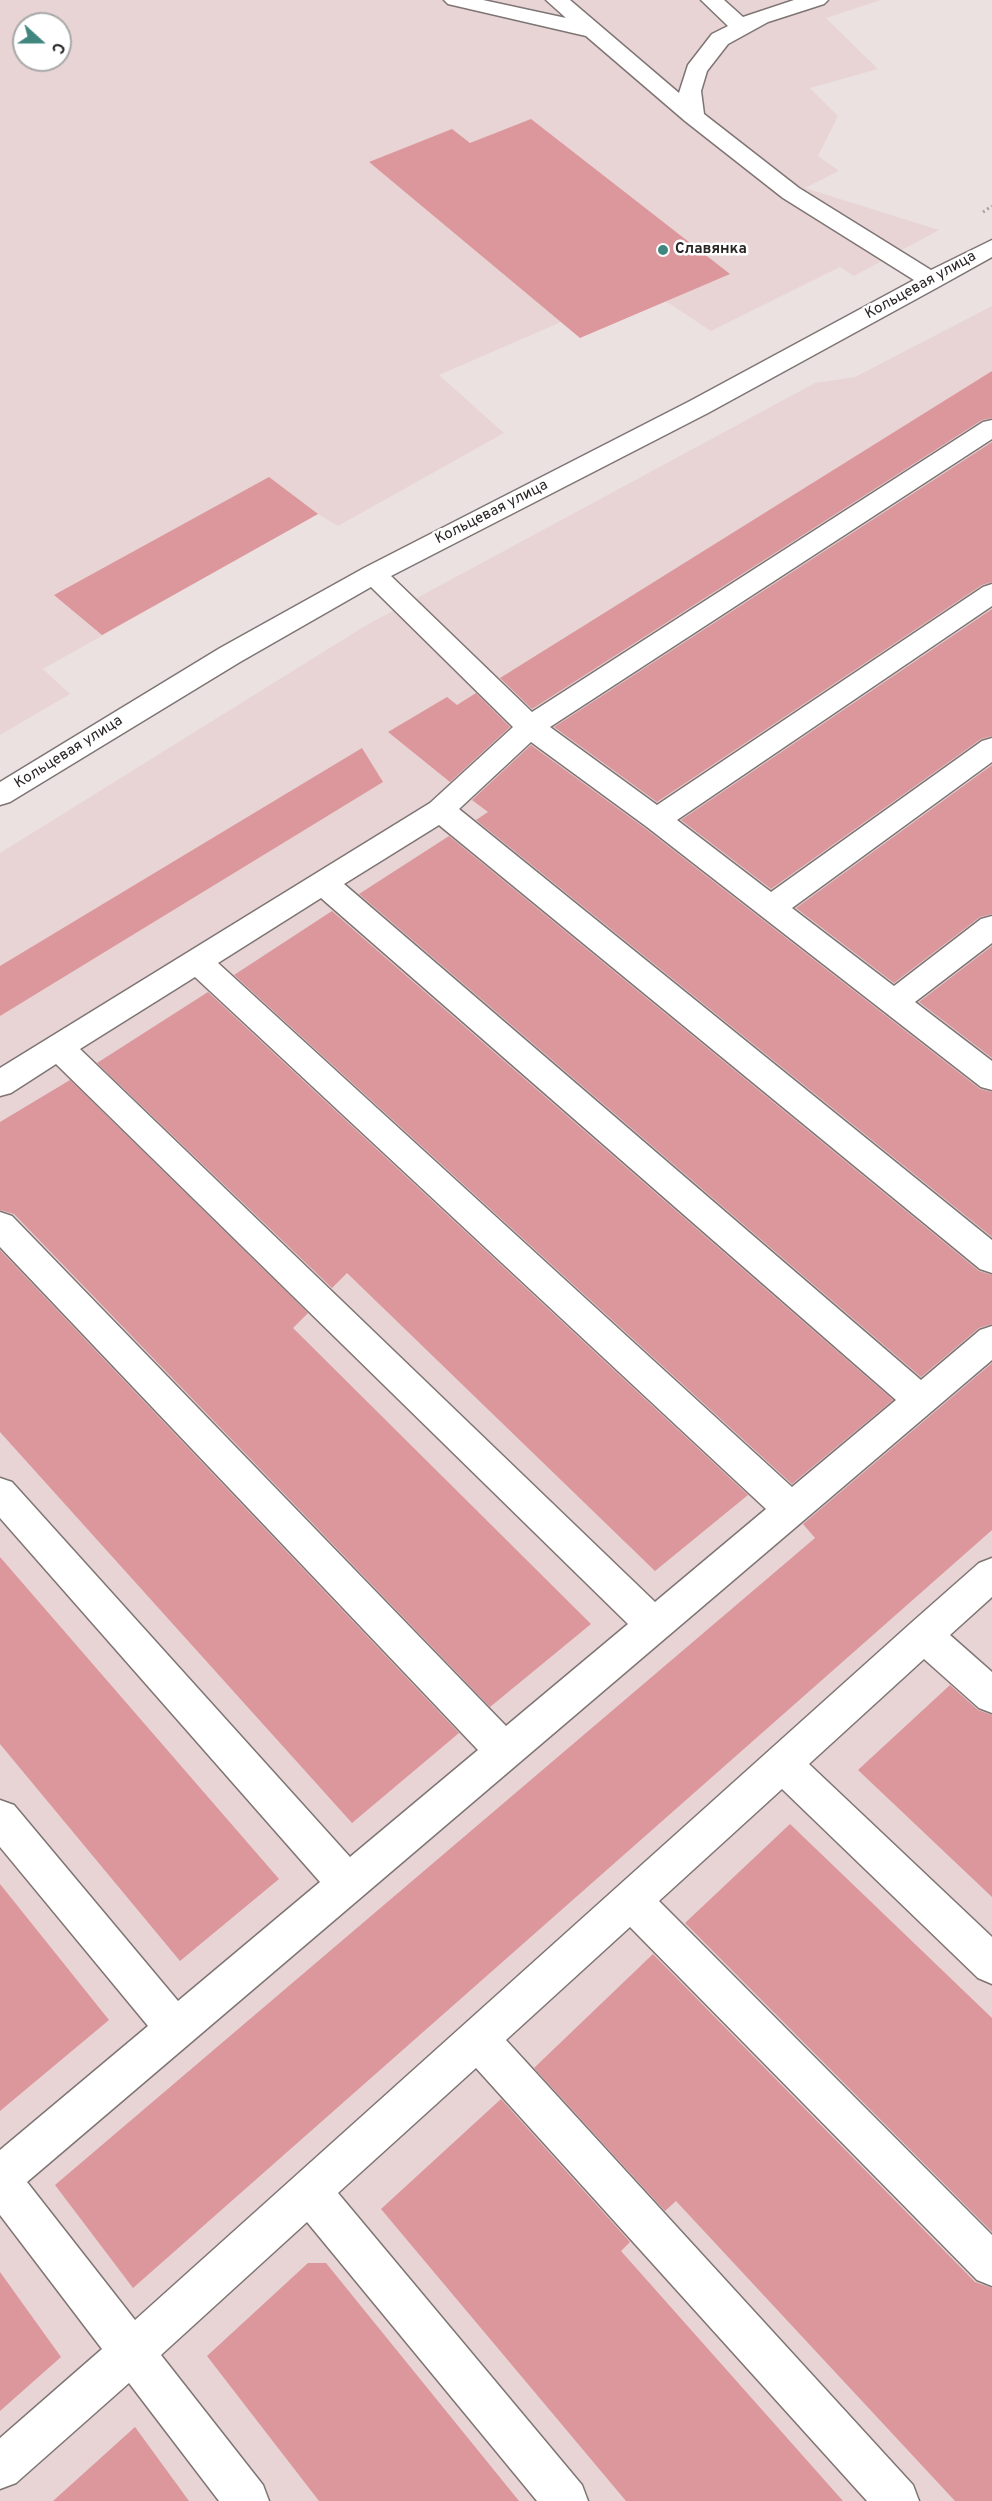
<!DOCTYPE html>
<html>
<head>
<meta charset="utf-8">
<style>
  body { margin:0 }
  #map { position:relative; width:992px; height:2501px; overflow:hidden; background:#ece1e1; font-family:Overpass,sans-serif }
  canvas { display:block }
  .north { position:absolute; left:12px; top:12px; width:60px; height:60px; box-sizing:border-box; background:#fff; border:2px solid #a9a8a8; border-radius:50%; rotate:111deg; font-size:16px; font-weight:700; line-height:24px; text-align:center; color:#292525 }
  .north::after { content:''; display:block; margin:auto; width:21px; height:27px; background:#40867f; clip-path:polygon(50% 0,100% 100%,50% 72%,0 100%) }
</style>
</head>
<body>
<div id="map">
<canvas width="992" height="2501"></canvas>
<div class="north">С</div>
</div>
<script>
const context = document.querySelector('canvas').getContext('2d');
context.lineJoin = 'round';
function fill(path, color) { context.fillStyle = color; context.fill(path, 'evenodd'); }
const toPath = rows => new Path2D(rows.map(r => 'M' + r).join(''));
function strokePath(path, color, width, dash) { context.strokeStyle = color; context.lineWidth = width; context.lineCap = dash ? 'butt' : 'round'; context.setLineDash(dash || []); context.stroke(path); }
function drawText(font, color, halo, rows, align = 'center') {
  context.font = font + ' Overpass,sans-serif'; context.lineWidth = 5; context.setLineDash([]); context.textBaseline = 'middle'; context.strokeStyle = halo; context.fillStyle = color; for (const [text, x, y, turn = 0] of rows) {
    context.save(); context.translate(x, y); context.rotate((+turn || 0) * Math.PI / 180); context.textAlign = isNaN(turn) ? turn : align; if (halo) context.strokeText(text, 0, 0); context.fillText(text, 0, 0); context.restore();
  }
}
const built = toPath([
  [0,0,881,0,826,18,878,69,810,88,838,116,818,156,839,171,805,188,939,230,854,276,840,267,711,331,667,302,470,143,369,162,561,322,439,375,504,433,338,526,318,514,43,669,70,694,0,735],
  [24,24,60,24,60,60,24,60],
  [992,306,992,2501,0,2501,0,853,365,626,815,383,855,377]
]);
const building = toPath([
  [531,119,730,274,580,338,369,162,452,129,470,143],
  [992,371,992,418,982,420,532,709,500,678],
  [992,442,992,582,982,585,657,802,554,727],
  [269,477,318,514,102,635,54,595],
  [992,609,992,736,981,739,771,889,681,820],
  [476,693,510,727,450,782,388,732,447,697,457,705],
  [531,745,646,829,980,1089,992,1092,992,1237,476,820,488,812,472,800],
  [362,748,383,782,0,1016,0,966],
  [992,765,992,914,980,917,894,983,796,908],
  [449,836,979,1271,992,1275,992,1324,979,1328,921,1377,359,894],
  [332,911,893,1400,792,1484,234,975],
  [992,946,992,1058,919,1002],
  [208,992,748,1495,655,1571,347,1273,332,1288,97,1063],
  [70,1080,308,1313,293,1328,591,1624,490,1707,14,1214,0,1210,0,1122],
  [0,1250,459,1733,352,1823,0,1432],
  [992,1363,992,1530,133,2288,55,2185,815,1538,803,1524],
  [0,1557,279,1879,180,1961,0,1744],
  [950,1685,978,1710,992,1715,992,1897,858,1770],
  [790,1824,992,2018,992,2232,685,1923],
  [0,1884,109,2020,0,2111],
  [653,1954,975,2282,992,2288,992,2501,955,2501,676,2201,665,2211,534,2068],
  [501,2099,630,2242,621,2251,843,2501,626,2501,381,2209],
  [308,2263,326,2263,519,2501,319,2501,207,2356],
  [0,2272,61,2357,0,2411],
  [135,2427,189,2501,53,2501]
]);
const path = toPath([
  [983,212,992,206]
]);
const minor = toPath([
  [444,0,483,0,566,18,546,0,570,0,679,93,688,65,712,34,728,26,701,0,724,0,743,17,794,0,828,0,824,4,768,22,728,44,707,71,701,91,704,114,799,188,931,270,992,240,992,257,940,286,708,413,391,576,532,712,983,422,992,420,992,439,550,727,657,805,983,587,992,584,992,606,677,820,771,892,982,741,992,738,992,762,792,908,894,986,981,919,992,916,992,943,915,1002,992,1061,992,1090,981,1087,647,827,531,742,459,809,992,1240,992,1273,980,1269,439,825,344,884,921,1380,980,1330,992,1326,992,1360,27,2182,135,2320,911,1623,979,1563,992,1558,992,1597,950,1635,992,1672,992,1713,979,1708,924,1659,809,1764,992,1937,992,1984,978,1978,782,1789,659,1901,992,2235,992,2286,977,2280,630,1927,506,2040,913,2485,919,2501,867,2501,476,2068,338,2193,582,2485,588,2501,537,2501,307,2222,161,2355,263,2485,269,2501,219,2501,129,2383,16,2483,0,2489,0,2438,102,2349,0,2215,0,2150,148,2026,0,1847,0,1800,14,1805,178,2001,320,1882,0,1518,0,1478,12,1482,350,1857,478,1750,0,1247,0,1212,12,1216,506,1726,628,1624,56,1064,11,1093,0,1096,0,1068,430,803,513,727,371,587,240,662,10,802,0,805,0,782,220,648,364,568,690,401,914,280,783,198,685,121,586,36,448,4,444,0],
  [321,898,896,1400,792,1487,218,963,321,898],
  [195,977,766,1509,655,1602,80,1049,195,977]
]);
const markers = [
  [663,250,6,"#40867f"]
];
const farPoinames = [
  ["Славянка",675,250]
];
const farStreetnames = [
  ["Кольцевая улица",921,286,-29],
  ["Кольцевая улица",492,513,-27],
  ["Кольцевая улица",69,753,-32]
];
fill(built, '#e8d4d4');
fill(building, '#dc979c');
strokePath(minor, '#7e7474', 3);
strokePath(path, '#a8a0a0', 3, [2, 3]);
fill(minor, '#fff');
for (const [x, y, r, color] of markers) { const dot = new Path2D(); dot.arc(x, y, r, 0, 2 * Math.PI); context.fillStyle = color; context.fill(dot); strokePath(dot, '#fff', 2); }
drawText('bold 15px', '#292525', '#fff', farPoinames, 'left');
drawText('15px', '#292525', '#fff', farStreetnames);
</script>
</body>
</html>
